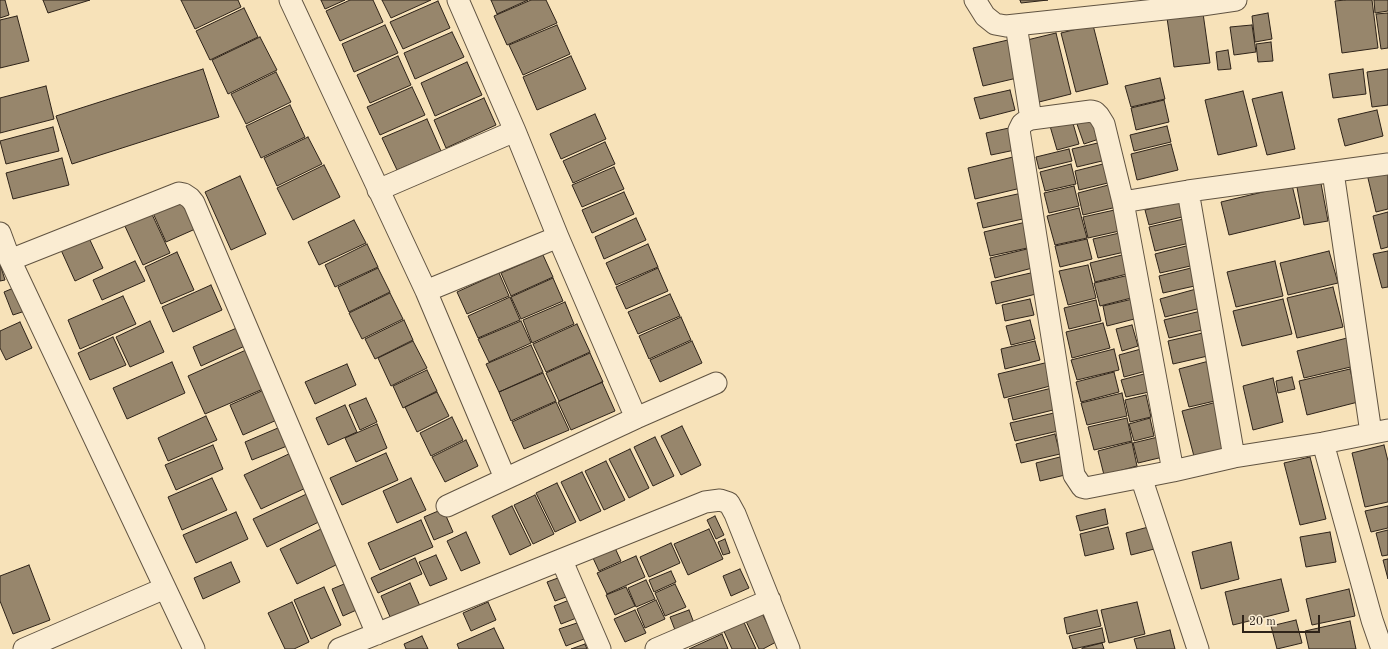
<!DOCTYPE html>
<html>
<head>
<meta charset="utf-8">
<style>
  body { margin:0 }
  #map { position:relative; width:1388px; height:649px; overflow:hidden; background:#f7e2b9; font-family:"Old Standard TT",serif }
  canvas { display:block }
  .scale { position:absolute; left:1242px; top:615px; width:78px; height:18px; box-sizing:border-box; border:2px solid #2e2319; border-top:0; padding-left:5px; font-size:12px; line-height:14px; white-space:nowrap; color:#2e2319; -webkit-text-stroke:3px #faecd2; paint-order:stroke }
</style>
</head>
<body>
<div id="map">
<canvas width="1388" height="649"></canvas>
<div class="scale">20 m</div>
</div>
<script>
const context = document.querySelector('canvas').getContext('2d');
context.lineJoin = 'round';
function fill(path, color) { context.fillStyle = color; context.fill(path, 'evenodd'); }
const toPath = rows => new Path2D(rows.map(r => 'M' + r).join(''));
function strokePath(path, color, width, dash) { context.strokeStyle = color; context.lineWidth = width; context.lineCap = dash ? 'butt' : 'round'; context.setLineDash(dash || []); context.stroke(path); }
const building = toPath([
  [0,0,5,0,9,15,0,18,0,0],
  [43,0,90,0,48,13,43,0],
  [181,0,238,0,241,7,195,29,181,0],
  [321,0,345,0,325,9,321,0],
  [350,0,373,0,383,22,340,41,326,11,350,0],
  [382,0,431,0,391,18,382,0],
  [491,0,528,0,497,14,491,0],
  [531,0,546,0,557,23,507,45,494,16,531,0],
  [1020,0,1048,0,1021,3,1020,0],
  [1345,0,1372,0,1378,48,1342,53,1335,1,1345,0],
  [1374,0,1388,0,1388,11,1375,13,1374,0],
  [438,1,450,28,403,49,390,22,438,1],
  [244,8,258,37,210,60,196,31,244,8],
  [1203,13,1210,63,1174,67,1167,18,1203,13],
  [1268,13,1272,39,1255,42,1252,16,1268,13],
  [1388,13,1388,48,1381,49,1376,14,1388,13],
  [17,16,29,61,0,68,0,20,17,16],
  [385,25,398,53,354,72,342,44,385,25],
  [557,25,570,54,523,75,509,45,557,25],
  [1093,25,1108,84,1076,92,1061,33,1093,25],
  [1252,25,1256,52,1234,55,1230,27,1252,25],
  [452,32,464,57,415,79,404,53,452,32],
  [1056,33,1071,94,1039,102,1023,41,1056,33],
  [260,37,277,70,228,94,212,60,260,37],
  [1008,40,1017,78,983,86,973,48,1008,40],
  [1271,42,1273,61,1258,62,1256,44,1271,42],
  [1228,50,1231,69,1218,70,1216,52,1228,50],
  [398,56,411,85,370,103,357,75,398,56],
  [571,56,586,89,537,110,523,77,571,56],
  [467,62,482,95,435,116,421,83,467,62],
  [203,69,219,117,72,164,56,116,203,69],
  [1363,69,1366,94,1333,98,1329,74,1363,69],
  [1388,69,1388,105,1372,107,1367,72,1388,69],
  [276,72,291,102,246,124,231,94,276,72],
  [1160,78,1165,99,1131,107,1125,86,1160,78],
  [46,86,54,119,0,133,0,98,46,86],
  [412,87,425,115,380,135,367,107,412,87],
  [1010,90,1015,110,980,119,974,98,1010,90],
  [1243,91,1257,146,1218,155,1205,100,1243,91],
  [1282,92,1295,149,1267,155,1252,99,1282,92],
  [484,98,496,125,446,148,434,120,484,98],
  [1164,100,1169,122,1136,130,1131,108,1164,100],
  [290,105,305,137,261,158,246,126,290,105],
  [1377,110,1383,136,1345,146,1338,119,1377,110],
  [595,114,606,139,561,159,550,134,595,114],
  [427,119,441,151,397,170,382,138,427,119],
  [1092,119,1099,139,1084,144,1077,124,1092,119],
  [1072,120,1079,144,1057,150,1050,126,1072,120],
  [1167,126,1171,142,1134,151,1130,135,1167,126],
  [53,127,59,151,6,164,0,141,53,127],
  [1009,128,1015,150,991,155,986,133,1009,128],
  [308,137,322,164,277,186,264,158,308,137],
  [605,142,615,164,573,183,563,161,605,142],
  [1102,142,1106,160,1077,167,1072,149,1102,142],
  [1171,144,1178,170,1137,180,1131,154,1171,144],
  [1069,149,1072,161,1039,169,1036,157,1069,149],
  [1013,157,1021,188,975,199,968,168,1013,157],
  [62,158,69,185,13,199,6,173,62,158],
  [1111,162,1116,181,1079,190,1075,171,1111,162],
  [1071,164,1076,184,1045,191,1040,172,1071,164],
  [324,165,340,197,293,220,277,188,324,165],
  [614,167,624,189,582,207,572,185,614,167],
  [1388,168,1388,209,1376,212,1367,174,1388,168],
  [240,176,266,234,231,250,205,192,240,176],
  [1320,178,1328,221,1304,225,1296,182,1320,178],
  [1116,183,1121,206,1083,215,1078,193,1116,183],
  [1292,185,1300,218,1229,235,1221,202,1292,185],
  [1074,186,1079,206,1049,213,1044,193,1074,186],
  [624,192,634,214,592,233,582,210,624,192],
  [1022,193,1027,218,983,228,977,203,1022,193],
  [189,197,202,226,166,242,153,213,189,197],
  [1182,201,1186,216,1149,225,1145,210,1182,201],
  [1079,208,1087,238,1055,245,1047,216,1079,208],
  [1119,209,1124,230,1088,238,1083,217,1119,209],
  [150,210,170,253,143,265,123,222,150,210],
  [1388,212,1388,247,1381,249,1373,216,1388,212],
  [636,218,646,240,604,259,595,237,636,218],
  [1188,218,1194,242,1155,251,1149,227,1188,218],
  [354,220,366,243,319,265,308,242,354,220],
  [1026,222,1032,247,990,256,984,232,1026,222],
  [1124,232,1129,251,1098,258,1093,239,1124,232],
  [89,238,103,268,75,281,61,250,89,238],
  [1087,239,1092,259,1060,267,1055,246,1087,239],
  [367,244,378,267,335,287,325,265,367,244],
  [648,244,658,267,616,285,606,263,648,244],
  [1194,244,1199,264,1160,273,1155,254,1194,244],
  [1031,248,1036,267,995,278,990,258,1031,248],
  [1329,251,1338,283,1288,295,1280,263,1329,251],
  [1388,251,1388,287,1382,288,1373,254,1388,251],
  [177,252,194,290,161,304,145,267,177,252],
  [1126,254,1131,273,1095,282,1090,263,1126,254],
  [543,255,553,277,511,296,501,273,543,255],
  [135,261,145,281,102,300,93,280,135,261],
  [1275,261,1283,296,1236,307,1227,272,1275,261],
  [0,264,5,280,0,281,0,264],
  [1088,265,1096,298,1068,305,1059,271,1088,265],
  [1195,267,1199,285,1163,293,1159,276,1195,267],
  [378,268,390,292,349,312,338,287,378,268],
  [658,268,668,291,626,309,616,287,658,268],
  [1035,272,1040,293,996,304,991,282,1035,272],
  [499,273,509,296,467,314,457,292,499,273],
  [1134,274,1139,296,1100,306,1094,283,1134,274],
  [553,278,563,301,521,319,511,297,553,278],
  [211,285,222,310,173,332,162,307,211,285],
  [16,287,25,311,13,315,4,292,16,287],
  [1333,287,1343,327,1297,338,1287,298,1333,287],
  [1196,289,1201,308,1165,317,1160,299,1196,289],
  [390,293,403,319,362,339,349,313,390,293],
  [670,294,680,316,638,334,628,312,670,294],
  [123,296,136,324,80,349,68,320,123,296],
  [510,297,520,320,478,338,468,316,510,297],
  [1137,298,1142,317,1107,326,1103,306,1137,298],
  [1030,299,1034,315,1005,321,1002,305,1030,299],
  [1283,299,1292,334,1242,346,1233,311,1283,299],
  [1096,300,1101,321,1069,329,1064,308,1096,300],
  [565,302,574,324,532,343,523,320,565,302],
  [1205,310,1210,328,1169,338,1164,320,1205,310],
  [681,317,691,340,649,359,639,336,681,317],
  [404,320,413,340,375,359,365,339,404,320],
  [1030,320,1035,339,1011,345,1006,326,1030,320],
  [150,321,164,352,130,367,116,337,150,321],
  [521,321,531,343,489,362,478,339,521,321],
  [20,322,32,348,6,360,0,348,0,331,20,322],
  [1103,323,1110,348,1072,358,1066,332,1103,323],
  [577,324,590,352,546,372,533,344,577,324],
  [1132,325,1138,346,1122,351,1116,329,1132,325],
  [239,327,247,345,201,366,193,347,239,327],
  [1207,332,1212,355,1173,364,1168,341,1207,332],
  [113,337,126,365,90,380,78,353,113,337],
  [1347,338,1355,366,1304,378,1297,351,1347,338],
  [413,341,427,368,391,386,378,358,413,341],
  [692,341,702,363,660,382,650,360,692,341],
  [1035,341,1040,360,1005,369,1001,349,1035,341],
  [531,345,543,372,499,392,486,364,531,345],
  [1114,349,1119,370,1077,380,1071,360,1114,349],
  [1141,349,1146,371,1124,377,1119,355,1141,349],
  [246,350,263,389,205,414,188,376,246,350],
  [590,353,603,382,559,401,546,373,590,353],
  [1209,361,1219,400,1189,407,1179,369,1209,361],
  [172,362,185,393,127,419,113,388,172,362],
  [1049,362,1054,385,1004,398,998,374,1049,362],
  [347,364,356,385,315,404,305,382,347,364],
  [1350,369,1358,402,1307,415,1299,381,1350,369],
  [427,370,437,391,403,408,393,386,427,370],
  [1114,372,1119,392,1081,402,1076,382,1114,372],
  [543,373,556,401,511,421,499,392,543,373],
  [1144,374,1149,392,1126,397,1121,380,1144,374],
  [1292,377,1295,389,1278,393,1276,381,1292,377],
  [1273,378,1283,422,1253,430,1243,386,1273,378],
  [602,382,615,411,571,430,558,402,602,382],
  [1052,388,1057,409,1013,420,1008,399,1052,388],
  [266,389,279,419,243,435,230,405,266,389],
  [437,392,449,416,417,432,405,407,437,392],
  [1122,393,1127,416,1087,425,1081,403,1122,393],
  [1146,395,1151,417,1130,422,1125,400,1146,395],
  [366,398,377,422,360,430,349,405,366,398],
  [556,402,569,430,524,449,512,422,556,402],
  [1217,402,1230,451,1195,460,1182,411,1217,402],
  [345,405,357,432,328,445,316,418,345,405],
  [1054,413,1058,431,1015,441,1010,423,1054,413],
  [206,416,217,440,168,461,158,438,206,416],
  [452,417,463,440,431,456,420,433,452,417],
  [1127,418,1132,441,1094,450,1088,427,1127,418],
  [1150,418,1154,436,1134,441,1129,424,1150,418],
  [377,424,387,448,356,462,345,438,377,424],
  [285,425,292,444,252,460,245,442,285,425],
  [682,426,701,465,681,475,661,436,682,426],
  [1055,434,1060,454,1021,463,1016,444,1055,434],
  [655,437,674,476,653,486,634,447,655,437],
  [1158,437,1163,457,1138,463,1133,443,1158,437],
  [466,440,478,466,445,482,432,457,466,440],
  [1132,442,1137,466,1104,475,1098,451,1132,442],
  [213,445,223,469,176,490,165,465,213,445],
  [1384,445,1388,461,1388,502,1365,507,1352,453,1384,445],
  [630,449,649,488,629,498,609,459,630,449],
  [293,452,310,486,261,509,244,475,293,452],
  [386,453,398,480,342,505,330,478,386,453],
  [1060,457,1065,475,1040,481,1036,463,1060,457],
  [1310,457,1326,519,1300,525,1284,463,1310,457],
  [606,461,625,500,604,510,585,471,606,461],
  [582,472,601,511,580,521,561,482,582,472],
  [212,478,227,510,182,530,168,497,212,478],
  [411,478,426,510,397,523,383,491,411,478],
  [557,483,576,522,555,532,536,493,557,483],
  [313,491,327,518,267,547,253,519,313,491],
  [535,495,554,534,533,544,514,505,535,495],
  [512,506,531,545,510,555,492,516,512,506],
  [1388,506,1388,528,1371,532,1365,511,1388,506],
  [443,509,453,532,434,540,424,517,443,509],
  [1105,509,1108,524,1080,531,1076,516,1105,509],
  [236,512,248,539,196,563,183,535,236,512],
  [715,516,724,535,716,539,707,520,715,516],
  [421,520,433,547,380,570,368,543,421,520],
  [1152,526,1158,548,1131,555,1126,533,1152,526],
  [1108,527,1114,549,1085,556,1080,534,1108,527],
  [323,528,340,563,297,584,280,549,323,528],
  [709,529,723,559,688,575,674,544,709,529],
  [1388,530,1388,555,1382,556,1376,533,1388,530],
  [466,532,480,563,461,571,447,541,466,532],
  [1330,532,1336,562,1306,567,1300,537,1330,532],
  [725,539,730,553,723,555,718,542,725,539],
  [1231,542,1239,579,1201,589,1192,552,1231,542],
  [671,543,680,563,649,577,640,557,671,543],
  [615,548,621,561,599,571,593,558,615,548],
  [436,555,447,579,430,586,419,562,436,555],
  [636,556,645,577,607,594,597,573,636,556],
  [415,558,422,574,378,593,371,578,415,558],
  [1388,559,1388,579,1383,560,1388,559],
  [231,562,240,582,203,599,194,578,231,562],
  [29,565,50,620,13,634,0,601,0,576,29,565],
  [740,569,749,588,731,596,723,576,740,569],
  [671,571,676,582,654,592,649,580,671,571],
  [558,578,566,597,555,601,547,582,558,578],
  [1281,579,1289,611,1233,625,1225,592,1281,579],
  [646,580,655,599,636,607,628,588,646,580],
  [349,582,361,608,343,616,332,589,349,582],
  [410,583,420,606,391,619,381,596,410,583],
  [675,584,686,607,665,616,655,593,675,584],
  [324,587,341,625,311,639,294,600,324,587],
  [626,587,635,606,615,615,606,595,626,587],
  [1349,589,1355,616,1312,625,1306,599,1349,589],
  [572,599,579,617,561,624,554,606,572,599],
  [656,600,665,619,645,628,637,609,656,600],
  [292,602,309,642,294,649,285,649,268,613,292,602],
  [488,602,496,620,471,631,463,613,488,602],
  [1137,602,1145,634,1109,643,1101,610,1137,602],
  [635,610,646,633,625,642,614,619,635,610],
  [689,610,694,623,675,630,670,617,689,610],
  [1097,610,1101,626,1067,634,1064,618,1097,610],
  [761,611,776,642,763,649,759,649,745,619,761,611],
  [742,618,756,649,732,649,722,627,742,618],
  [1296,620,1302,643,1277,649,1271,626,1296,620],
  [1350,621,1356,649,1309,649,1305,631,1350,621],
  [577,623,584,639,566,646,559,629,577,623],
  [494,628,504,649,459,649,457,644,494,628],
  [1102,628,1105,642,1073,649,1069,636,1102,628],
  [1170,630,1175,649,1137,649,1134,639,1170,630],
  [722,634,728,649,689,649,722,634],
  [422,636,428,649,406,649,404,644,422,636],
  [1102,643,1104,649,1082,649,1082,648,1102,643],
  [585,644,587,649,571,649,585,644]
]);
const street = toPath([
  [290,0,426,291,505,478],
  [458,0,515,131,558,237,636,418],
  [975,0,985,16,995,24,1006,26,1202,5,1236,0],
  [1016,25,1031,119],
  [1333,172,1371,433],
  [378,190,515,131],
  [1123,202,1188,191],
  [0,233,10,260,194,649],
  [10,260,179,193,184,194,190,198,194,203,377,634],
  [426,291,558,237],
  [1323,443,1372,620,1382,649],
  [1234,457,1188,191,1388,164],
  [1173,471,1123,202,1104,124,1099,116,1095,112,1091,111,1031,119,1026,121,1022,124,1019,130,1074,475,1082,487,1086,488,1173,471,1234,457,1323,443,1388,430],
  [1141,477,1198,649],
  [447,506,636,418,716,383],
  [562,561,600,649],
  [24,649,165,588],
  [339,649,705,502,720,500,729,503,735,514,789,649],
  [656,649,770,600]
]);
fill(building, '#97866c');
strokePath(building, '#2e2319', 1);
strokePath(street, '#605341', 23);
strokePath(street, '#faecd2', 21);
</script>
</body>
</html>
